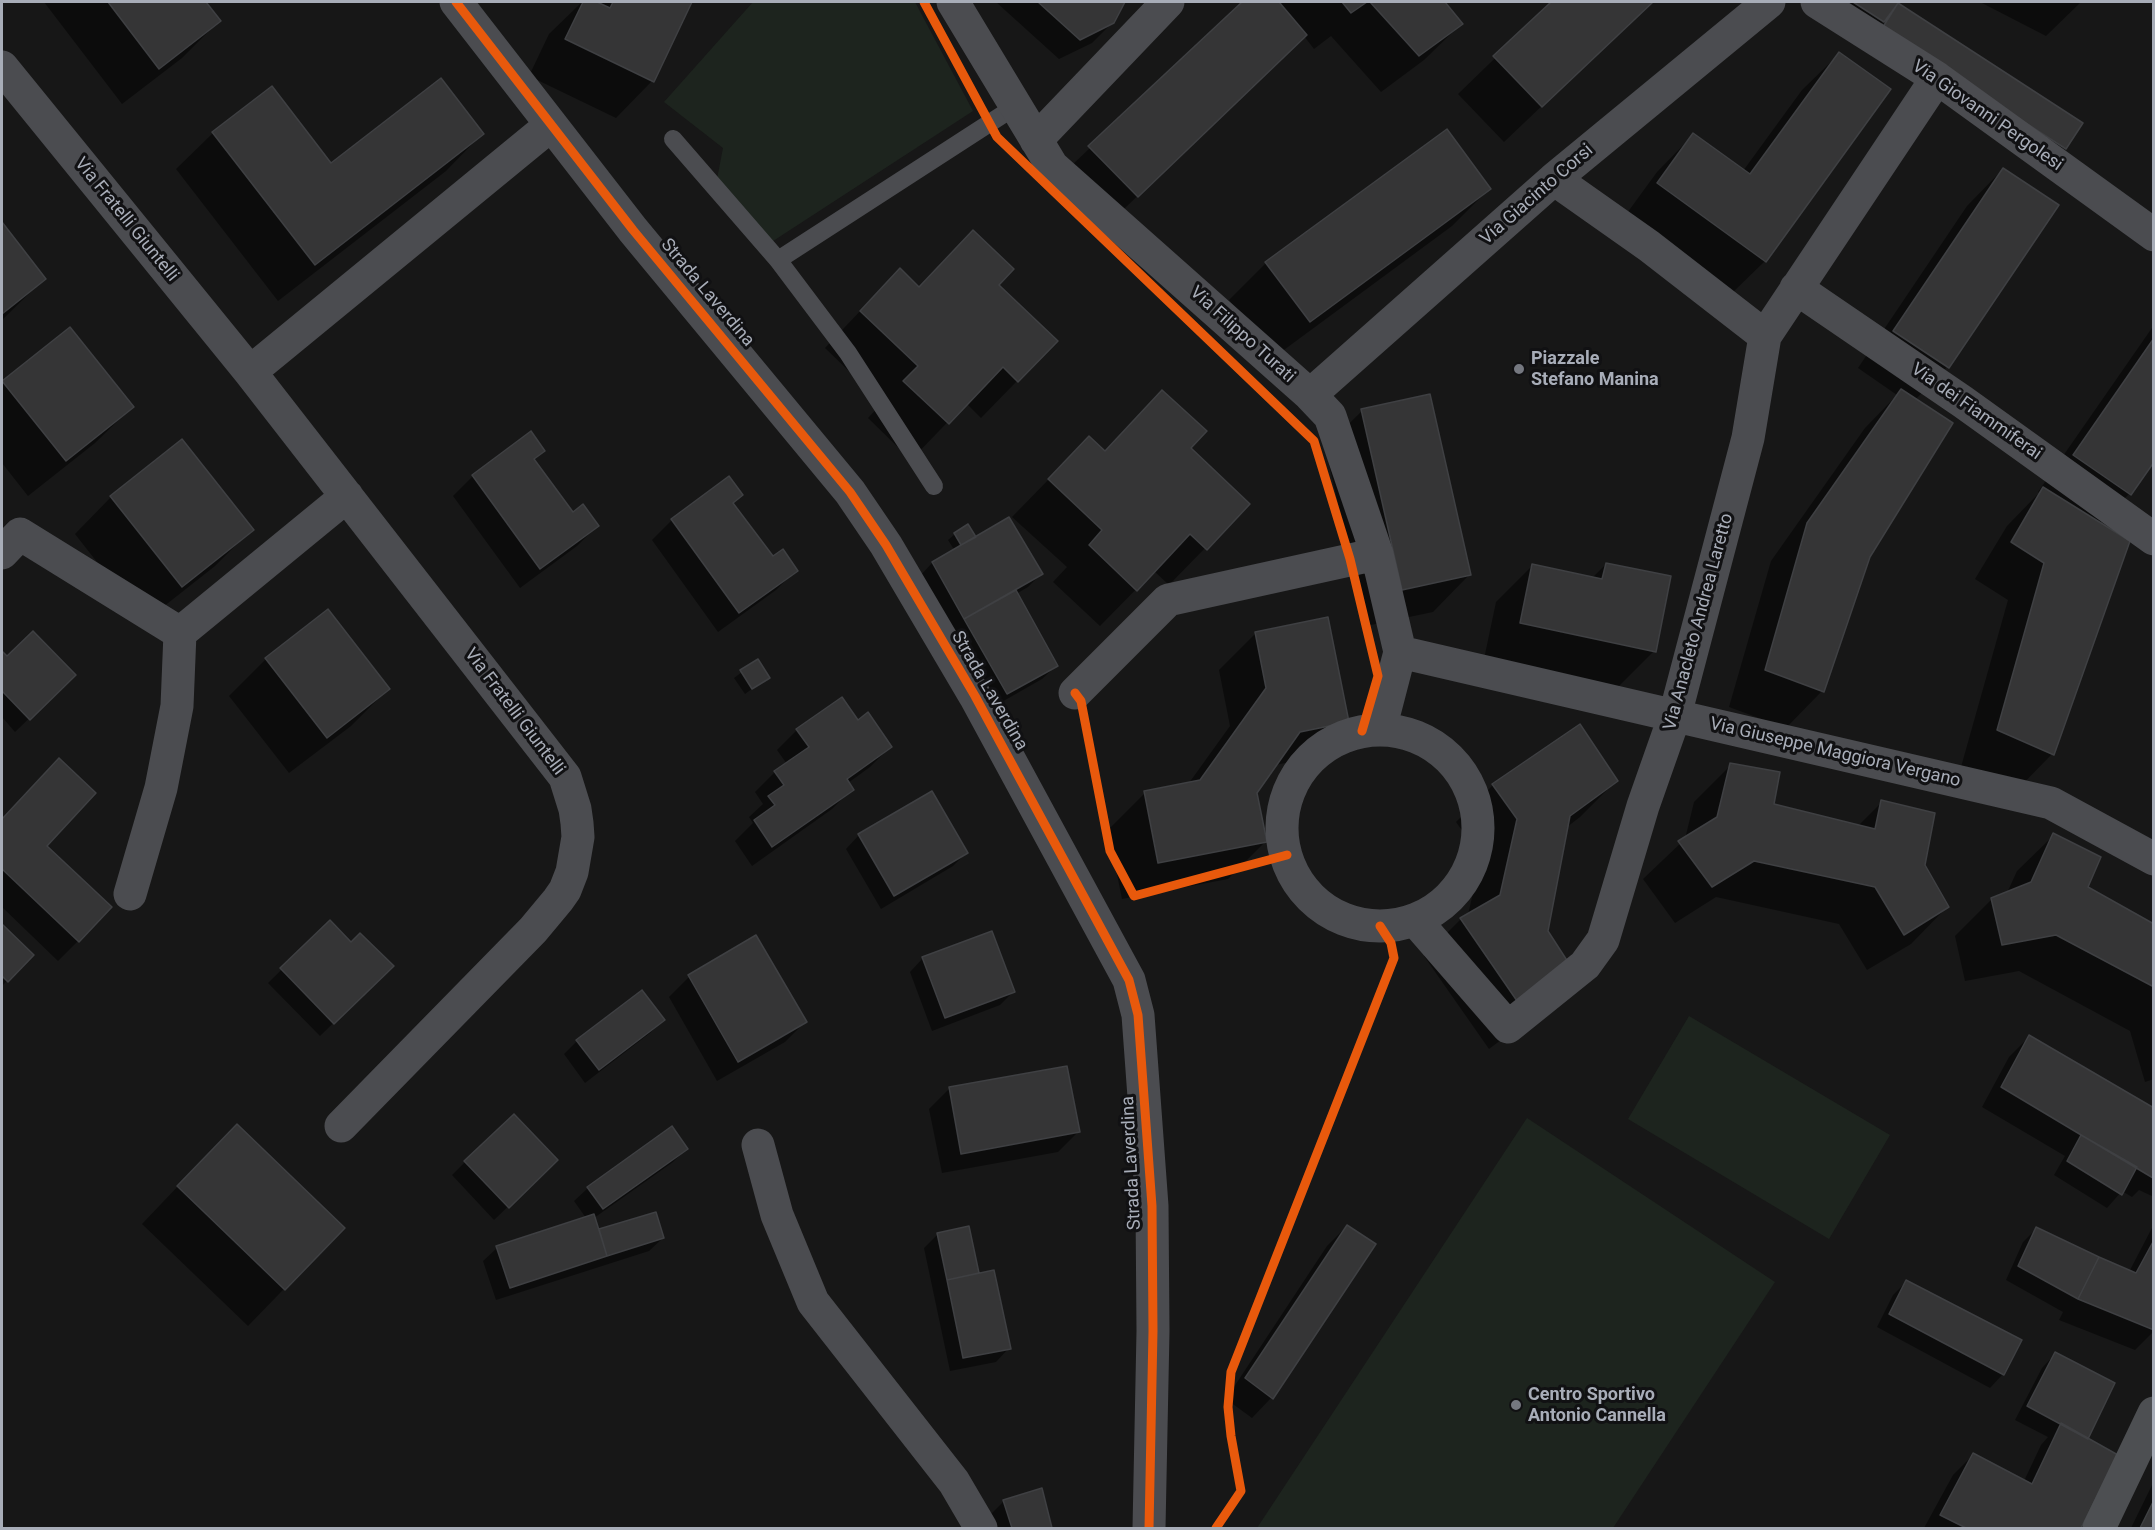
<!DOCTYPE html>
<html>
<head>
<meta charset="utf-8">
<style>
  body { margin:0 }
  #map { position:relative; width:2155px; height:1530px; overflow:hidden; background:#171717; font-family:Roboto,sans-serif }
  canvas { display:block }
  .frame { position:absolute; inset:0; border:3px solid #a8adb8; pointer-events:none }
</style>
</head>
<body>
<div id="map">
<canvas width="2155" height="1530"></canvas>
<div class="frame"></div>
</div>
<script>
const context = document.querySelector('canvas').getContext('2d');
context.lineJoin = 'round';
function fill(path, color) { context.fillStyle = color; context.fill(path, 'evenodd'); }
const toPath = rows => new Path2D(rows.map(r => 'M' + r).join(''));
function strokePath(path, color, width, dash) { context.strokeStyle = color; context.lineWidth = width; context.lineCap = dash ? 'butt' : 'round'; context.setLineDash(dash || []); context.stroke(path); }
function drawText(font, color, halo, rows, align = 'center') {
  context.font = font + ' Roboto,sans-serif'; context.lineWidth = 6; context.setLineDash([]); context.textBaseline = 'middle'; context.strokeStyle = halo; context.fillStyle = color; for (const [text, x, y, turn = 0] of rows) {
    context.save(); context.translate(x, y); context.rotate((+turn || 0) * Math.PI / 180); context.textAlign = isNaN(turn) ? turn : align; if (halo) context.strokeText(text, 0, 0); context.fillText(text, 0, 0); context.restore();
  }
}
const green = toPath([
  [753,2,915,2,973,111,770,243,717,179,723,148,664,102],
  [1689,1016,1890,1135,1829,1239,1628,1119],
  [1527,1118,1775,1282,1613,1528,1257,1528]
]);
const shadow = toPath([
  [44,2,204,2,219,21,182,58,122,104],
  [582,2,690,2,652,81,616,118,529,76,549,34],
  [996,2,1124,2,1113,22,1092,43,1059,59],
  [1244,2,1277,2,1280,5,1283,2,1443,2,1461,24,1424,60,1381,92,1331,36,1314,49,1304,36,1100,232,1052,184],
  [1553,2,1651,2,1504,142,1458,94],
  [1802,2,1896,2,1890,14,1898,5,2081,123,2058,155,1876,36,1886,19,1863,41],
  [1980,2,2081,2,2046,36],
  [1839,54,1765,261,1728,297,1622,220,1657,172,1693,135,1743,171,1802,90],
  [213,133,331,165,482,134,446,171,278,301,176,169],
  [2003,169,2057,205,1947,367,1915,400,1869,557,1822,691,1786,728,1729,707,1771,561,1865,428,1897,395,1858,368,1967,206],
  [1489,189,1452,226,1273,358,1229,300,1266,263],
  [2,224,44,279,2,320],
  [997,285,1017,381,981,418,966,403,911,460,868,418,882,403,825,348,864,307,918,288],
  [2154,325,2154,459,2129,494,2099,524,2052,754,2016,791,1961,767,2008,600,1975,579,2007,526,2039,493,2038,492],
  [69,329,132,407,95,443,28,496,2,463,2,384],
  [1162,392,1188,448,1248,504,1169,585,1154,571,1100,626,1053,582,1067,567,1012,517,1089,438,1104,452],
  [1362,411,1469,575,1433,612,1366,626,1325,447],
  [543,451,533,460,573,514,597,526,577,546,520,588,453,496,473,476],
  [729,478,741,495,732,504,772,558,796,570,776,590,718,632,652,540,672,520],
  [111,497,252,529,215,566,144,622,75,534],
  [955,534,974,536,1041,574,1028,587,1016,594,1056,666,1042,679,993,707,919,577,932,563,955,551,948,540],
  [1606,564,1654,651,1617,688,1484,659,1496,602,1532,566,1592,578],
  [1256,633,1347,721,1311,758,1275,765,1256,792,1265,842,1228,879,1122,899,1108,830,1145,793,1189,783,1230,726,1219,670],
  [2,653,7,659,74,675,15,732,2,717],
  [266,659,388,689,351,726,289,773,229,696],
  [757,661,768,677,745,694,734,678],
  [857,722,890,747,870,767,848,783,852,789,832,809,752,866,735,841,753,823,749,817,763,804,755,792,775,772,787,764,777,750,797,730],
  [1580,726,1616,781,1580,817,1567,827,1546,931,1538,1012,1489,1049,1424,956,1461,919,1468,915,1481,857,1456,822,1493,785],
  [1731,765,1772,805,1858,826,1882,802,1924,865,1947,907,1911,944,1867,970,1839,924,1716,897,1675,923,1643,879,1685,839,1694,802],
  [39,780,45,846,78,941,58,961,2,907,2,820],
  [859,835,966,853,953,866,881,909,846,849],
  [2054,835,2086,888,2154,926,2154,1079,2145,1082,2130,1031,2019,971,1965,981,1955,936,1992,899,2007,893,2017,871],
  [330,922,351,944,392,966,320,1036,268,983],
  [2,926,32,955,2,986],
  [756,937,805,1022,785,1042,717,1081,669,997,689,977],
  [923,958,1013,992,1000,1005,932,1031,910,972],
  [642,992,663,1020,650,1033,585,1083,564,1054,577,1041],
  [2029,1037,2154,1110,2154,1197,2139,1190,2132,1197,2122,1191,2107,1208,2054,1175,2065,1156,1982,1107,2009,1057],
  [949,1089,1078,1132,1058,1152,942,1173,929,1109],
  [686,1149,673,1162,594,1218,598,1231,655,1214,663,1238,649,1251,496,1300,483,1261,497,1248,586,1218,574,1201,588,1188],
  [465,1162,543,1173,494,1220,452,1175],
  [200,1163,343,1228,248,1326,142,1224],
  [2154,1224,2154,1331,2135,1350,2059,1320,2063,1312,2006,1280,2023,1242,2036,1229,2129,1272],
  [1347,1226,1374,1244,1271,1398,1252,1418,1226,1399,1327,1246],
  [967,1228,977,1275,1009,1348,996,1362,950,1371,924,1248,938,1234],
  [1907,1281,2003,1374,1990,1388,1877,1327,1893,1295],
  [2055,1354,2087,1439,2116,1456,2079,1528,1924,1528,1953,1475,1973,1455,2024,1481,2041,1445,2048,1437,2015,1420,2042,1368],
  [2154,1481,2154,1528,2131,1528],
  [1041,1490,1050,1528,995,1528,991,1514,1004,1501]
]);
const building = toPath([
  [108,2,206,2,221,21,159,69,108,2],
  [583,2,597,2,610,8,613,2,692,2,654,82,565,39,583,2],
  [1038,2,1125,2,1114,23,1080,40,1038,2],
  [1242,2,1279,2,1307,35,1138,197,1088,146,1242,2],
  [1342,2,1367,2,1351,13,1342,2],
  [1370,2,1445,2,1463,24,1419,56,1370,2],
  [1551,2,1653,2,1542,107,1493,56,1551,2],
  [1853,2,1899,2,1884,22,1853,2],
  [1898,3,2083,123,2066,149,1881,30,1898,3],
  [1839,52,1891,89,1766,262,1657,183,1693,133,1750,174,1839,52],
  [441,78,484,134,315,265,212,132,272,86,331,163,441,78],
  [1447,129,1491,189,1310,322,1265,262,1447,129],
  [2003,168,2059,205,1949,368,1893,331,2003,168],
  [2,222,46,279,2,314,2,222],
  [973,230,1014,269,999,285,1058,341,1018,382,1003,367,949,424,903,381,918,366,860,311,900,268,919,287,973,230],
  [70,327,134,407,66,461,2,381,70,327],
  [2154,338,2154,462,2131,495,2073,455,2154,338],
  [1901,389,1953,423,1870,557,1824,692,1765,670,1807,523,1901,389],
  [1162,390,1207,431,1191,448,1250,504,1207,550,1190,534,1137,591,1089,545,1102,530,1048,479,1089,436,1105,451,1162,390],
  [1430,394,1471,575,1402,590,1361,409,1430,394],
  [531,431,545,451,534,459,573,512,583,504,599,526,540,569,472,475,531,431],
  [182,439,254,530,182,587,110,496,182,439],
  [729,476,743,495,733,503,773,556,783,549,798,571,739,613,671,519,729,476],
  [2043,487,2130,541,2054,755,1997,730,2044,563,2011,542,2043,487],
  [1009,517,1043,574,964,619,932,562,1009,517],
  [968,524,976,537,961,545,954,533,968,524],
  [1606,563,1671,576,1656,652,1520,623,1532,564,1602,579,1606,563],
  [1016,590,1058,666,1007,694,964,619,1016,590],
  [328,609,390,689,327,738,265,658,328,609],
  [1328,617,1349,722,1300,732,1257,793,1267,842,1158,863,1144,791,1200,780,1266,688,1255,632,1328,617],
  [33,631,76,675,30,720,2,691,2,651,7,656,33,631],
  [758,659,770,678,752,689,740,670,758,659],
  [842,697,858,720,868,712,892,747,847,779,854,790,772,847,754,820,775,805,768,796,784,785,774,771,809,747,796,729,842,697],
  [1580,724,1618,781,1570,816,1548,931,1577,976,1526,1014,1460,918,1500,895,1517,819,1492,784,1580,724],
  [59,758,96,793,47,846,112,907,79,942,2,869,2,819,59,758],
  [1730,763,1780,772,1774,804,1875,829,1881,800,1935,813,1925,865,1949,907,1904,935,1875,887,1754,861,1712,887,1678,841,1717,817,1730,763],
  [932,791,968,853,894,896,858,834,932,791],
  [2053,833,2101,857,2088,887,2154,924,2154,987,2056,935,2002,945,1991,898,2031,882,2053,833],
  [330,920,351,942,360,933,394,966,334,1024,280,968,330,920],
  [2,924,34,955,8,982,2,976,2,924],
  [992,931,1015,992,945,1018,922,957,992,931],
  [756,935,807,1022,738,1062,688,975,756,935],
  [642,990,665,1020,599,1070,576,1040,642,990],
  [2029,1035,2154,1108,2153,1178,2001,1087,2029,1035],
  [1067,1066,1080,1132,961,1154,949,1087,1067,1066],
  [514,1114,558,1160,509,1208,464,1161,514,1114],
  [237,1124,345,1228,285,1290,177,1186,237,1124],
  [672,1126,688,1149,603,1209,587,1187,672,1126],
  [2081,1135,2137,1167,2122,1195,2067,1161,2081,1135],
  [656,1212,664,1238,607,1256,599,1229,656,1212],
  [594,1214,607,1256,510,1288,496,1246,594,1214],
  [1347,1225,1376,1244,1273,1399,1245,1378,1347,1225],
  [969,1226,979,1273,947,1280,937,1233,969,1226],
  [2036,1227,2099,1257,2078,1299,2018,1266,2036,1227],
  [2154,1240,2154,1330,2078,1299,2099,1257,2136,1273,2154,1240],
  [994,1270,1011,1349,963,1358,947,1280,994,1270],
  [1906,1280,2022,1340,2004,1375,1889,1314,1906,1280],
  [2055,1352,2115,1383,2088,1439,2027,1406,2055,1352],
  [2061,1423,2118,1455,2081,1528,1966,1528,1940,1515,1973,1453,2032,1484,2061,1423],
  [1042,1488,1052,1528,1012,1528,1003,1500,1042,1488],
  [2154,1500,2154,1528,2140,1528,2154,1500]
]);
const lane = toPath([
  [673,139,778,260,848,353,934,486],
  [778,260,1016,106]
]);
const street = toPath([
  [456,2,633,230,850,492,886,545,975,696,1129,980,1138,1015,1152,1206,1153,1331,1149,1528],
  [953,2,1052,166,1310,395,1330,416,1377,554,1400,652,1380,729],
  [1817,2,1937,78,2154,235],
  [2,67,250,372],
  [1036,140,1168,2],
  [1554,179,1649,246,1765,336],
  [1796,288,1963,402,2154,539],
  [1310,395,1554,179,1769,2],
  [2,553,20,534,180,633],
  [1400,652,2051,803,2154,859],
  [1075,693,1168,600,1377,554],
  '1282 828a98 98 0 1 1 196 0a98 98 0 1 1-196 0Z',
  [130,894,161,788,177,706,180,633,347,496],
  [1415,920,1508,1027,1585,965,1603,940,1643,806,1675,715,1748,438,1765,336,1937,78],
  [341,1126,533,930,558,900,565,890,572,872,578,837,577,823,575,809,565,777,250,372,551,125],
  [758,1145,777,1215,813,1302,954,1482,981,1528]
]);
const primary = toPath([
  [2099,1528,2154,1413]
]);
const cycleway = toPath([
  [456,2,633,230,850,492,886,545,975,696,1129,980,1138,1015,1152,1206,1153,1331,1149,1528],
  [924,2,997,137,1314,441,1350,559,1378,676,1362,731],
  [1075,693,1081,701,1110,851,1134,896,1287,855],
  [1216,1528,1241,1491,1231,1436,1228,1407,1231,1372,1394,958,1391,943,1380,926]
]);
const markers = [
  [1519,369,6,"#757880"],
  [1516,1405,6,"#757880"]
];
const streetNames = [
  ["Via Giovanni Pergolesi",1987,116,35],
  ["Via Giacinto Corsi",1537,195,-41],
  ["Via Fratelli Giuntelli",126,220,51],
  ["Strada Laverdina",707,293,50],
  ["Via Filippo Turati",1242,335,42],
  ["Via dei Fiammiferai",1976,412,35],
  ["Via Anacleto Andrea Laretto",1699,622,-75],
  ["Strada Laverdina",989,691,60],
  ["Via Fratelli Giuntelli",514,712,53],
  ["Via Giuseppe Maggiora Vergano",1835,753,13],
  ["Strada Laverdina",1132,1163,-93]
];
const poiNames = [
  ["Piazzale",1531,359],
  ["Stefano Manina",1531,380],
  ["Centro Sportivo",1528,1395],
  ["Antonio Cannella",1528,1416]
];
fill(green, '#1d241e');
fill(shadow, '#0007');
fill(building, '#353536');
strokePath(building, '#3f4043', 1.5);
strokePath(lane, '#4b4c50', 18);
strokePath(street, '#4b4c50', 33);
strokePath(primary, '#4d4f52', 33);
strokePath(cycleway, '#e8590c', 9);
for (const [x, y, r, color] of markers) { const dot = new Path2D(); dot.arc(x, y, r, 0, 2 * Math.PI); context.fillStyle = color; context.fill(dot); strokePath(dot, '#111113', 2); }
drawText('18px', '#a8adb8', '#111113', streetNames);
drawText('bold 18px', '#a8adb8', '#111113', poiNames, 'left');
</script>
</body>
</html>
